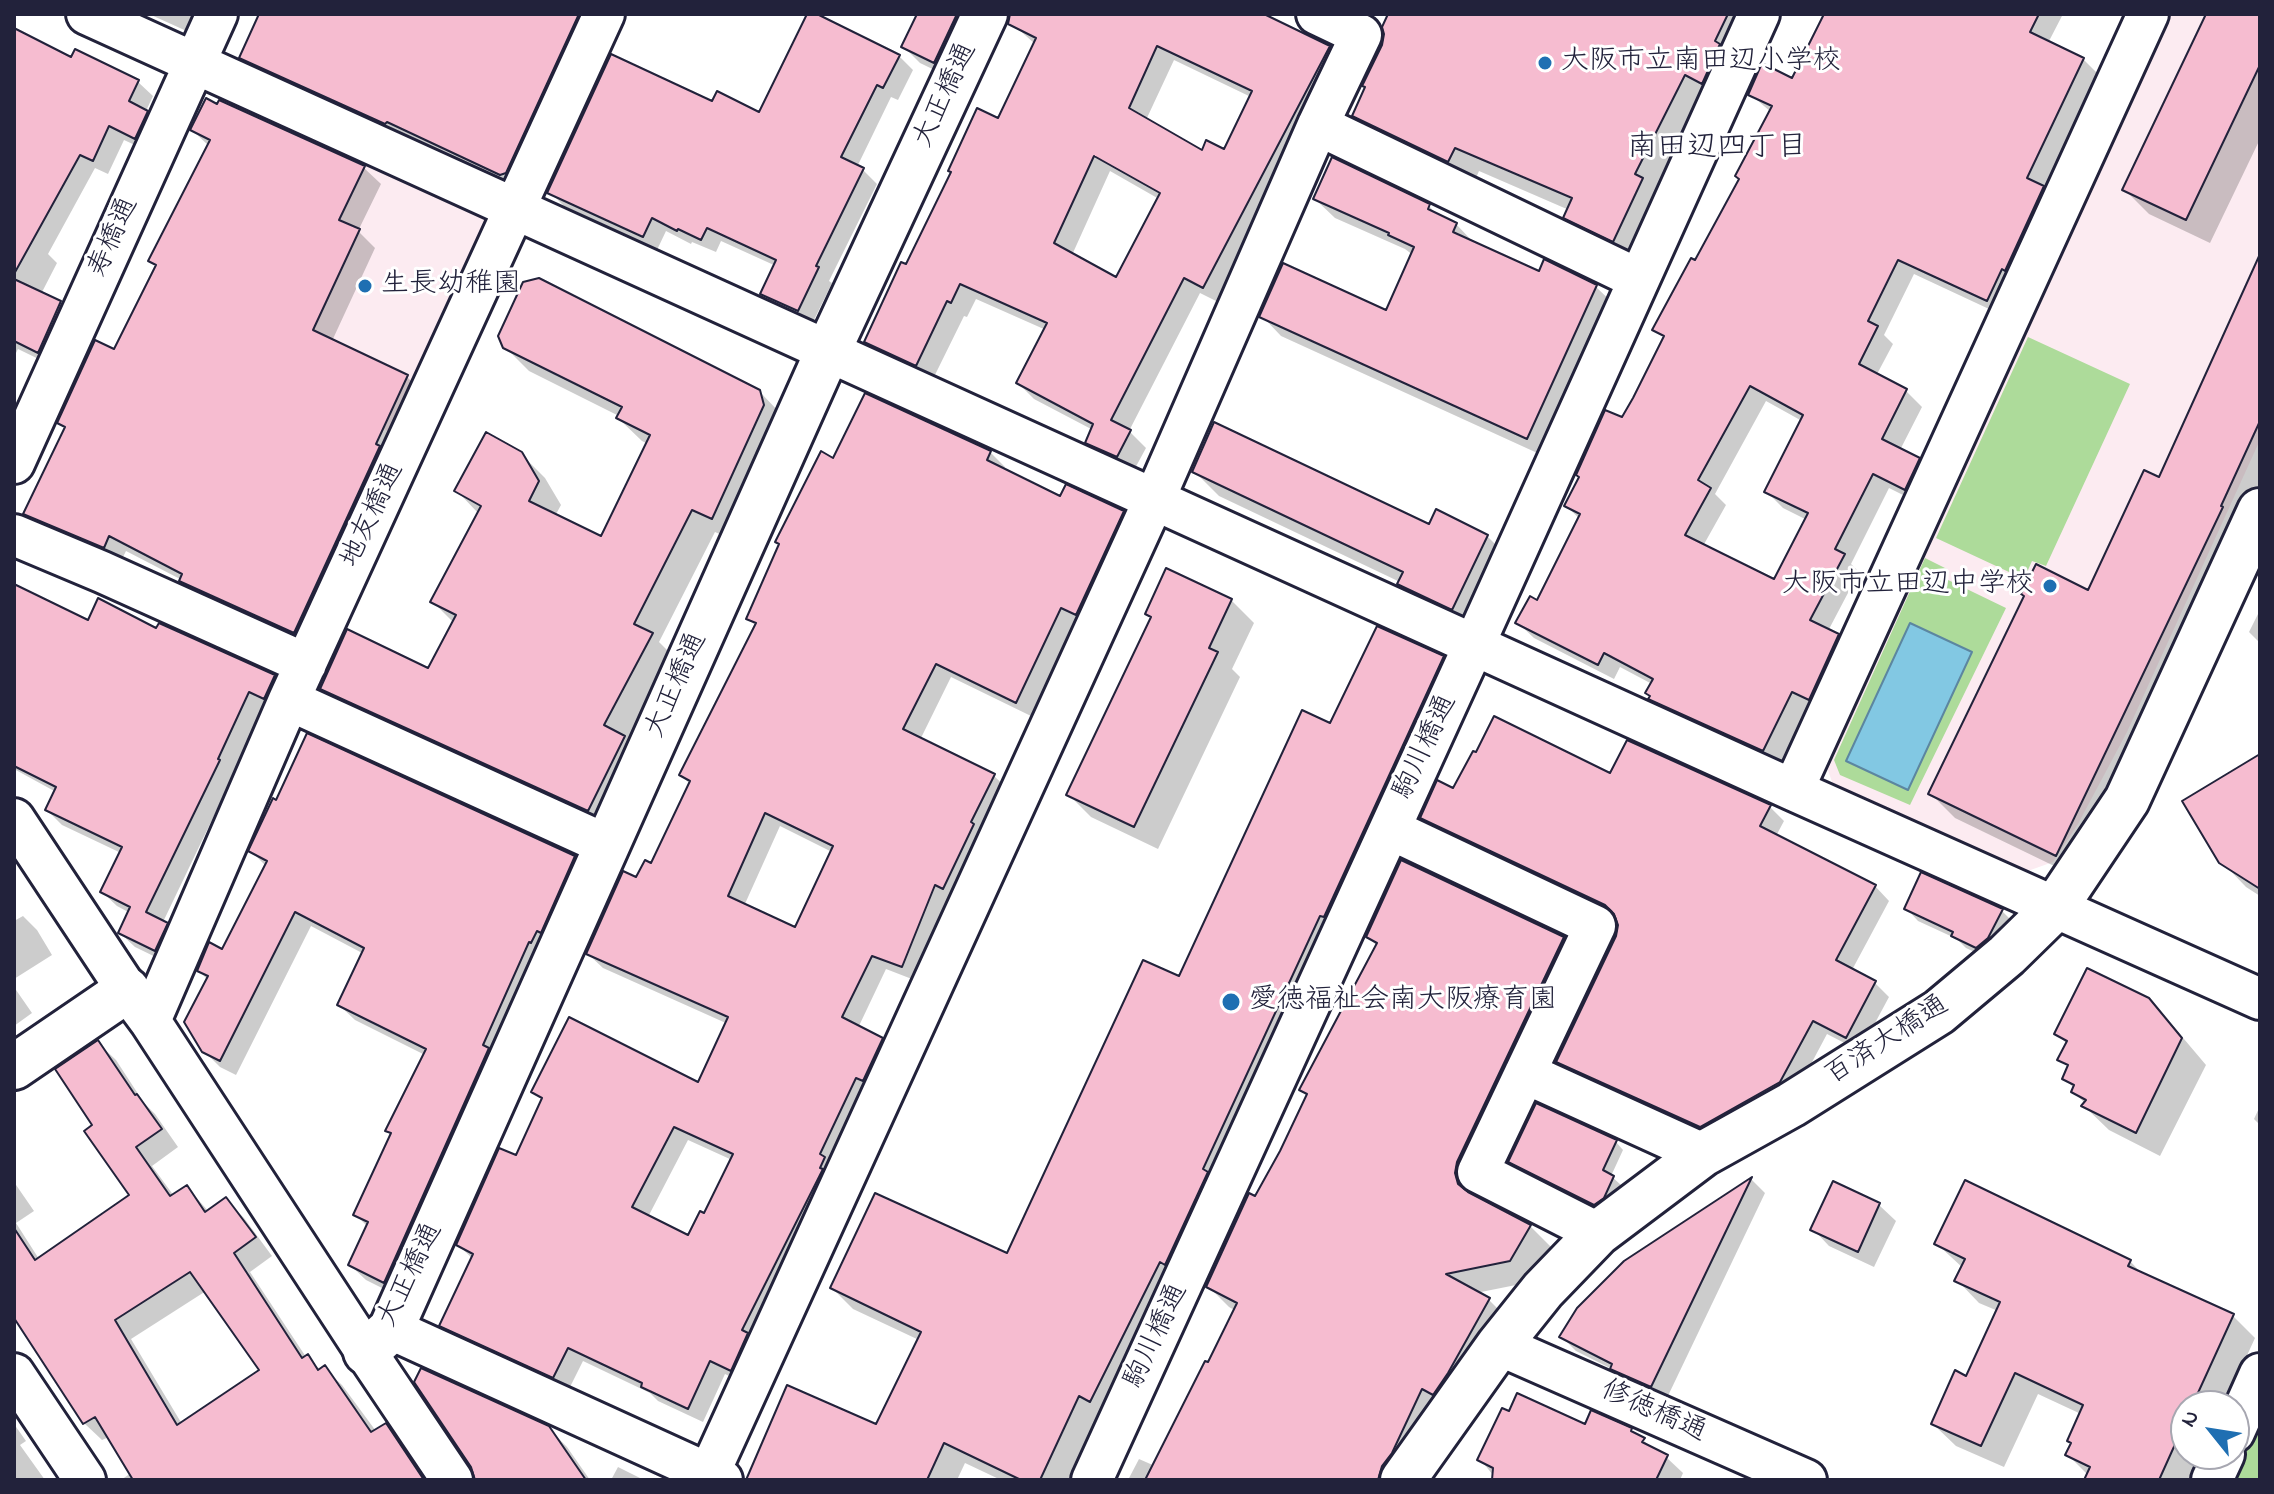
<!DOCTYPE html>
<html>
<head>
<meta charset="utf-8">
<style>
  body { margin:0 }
  #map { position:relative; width:2274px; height:1494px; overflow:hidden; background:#fff; font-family:"Indie Flower",sans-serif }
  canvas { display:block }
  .frame { position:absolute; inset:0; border:16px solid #22223b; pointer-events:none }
  .north { position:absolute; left:2170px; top:1390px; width:80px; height:80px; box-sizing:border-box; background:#fff; border:2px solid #a7a7b1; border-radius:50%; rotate:300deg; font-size:22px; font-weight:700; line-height:32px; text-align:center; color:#22223b }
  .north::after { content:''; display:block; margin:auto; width:28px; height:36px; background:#1f6fb2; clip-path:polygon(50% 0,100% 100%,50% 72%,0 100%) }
</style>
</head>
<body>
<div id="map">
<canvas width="2274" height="1494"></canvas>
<div class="frame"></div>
<div class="north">N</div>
</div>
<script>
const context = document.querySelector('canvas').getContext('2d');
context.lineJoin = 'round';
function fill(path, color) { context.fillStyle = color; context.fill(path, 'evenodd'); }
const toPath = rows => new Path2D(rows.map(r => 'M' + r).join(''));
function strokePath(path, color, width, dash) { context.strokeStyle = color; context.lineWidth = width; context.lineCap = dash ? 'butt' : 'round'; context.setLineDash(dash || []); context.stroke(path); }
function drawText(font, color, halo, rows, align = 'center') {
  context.font = font + ' "Indie Flower","Klee One",sans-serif'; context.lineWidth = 6; context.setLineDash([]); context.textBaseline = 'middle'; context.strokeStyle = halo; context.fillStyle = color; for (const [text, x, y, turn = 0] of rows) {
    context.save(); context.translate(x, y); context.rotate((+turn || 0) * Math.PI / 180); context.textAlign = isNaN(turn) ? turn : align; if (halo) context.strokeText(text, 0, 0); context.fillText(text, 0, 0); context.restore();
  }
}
const built = toPath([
  [2166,14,2260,14,2260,440,2127,732,2078,824,2053,862,2025,872,1833,785,1826,764],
  [331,137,500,214,398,436,232,358]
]);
const green = toPath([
  [2028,337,2130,384,2046,566,2032,561,2024,579,1936,538],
  [1925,558,1947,569,1944,578,2006,608,1910,805,1840,775,1834,760],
  [2260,1420,2260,1480,2232,1480]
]);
const water = toPath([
  [1910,623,1972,652,1908,790,1846,761,1910,623]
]);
const shadow = toPath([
  [149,14,226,14,213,43],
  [274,14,603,14,517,189,256,72,241,57],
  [809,14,899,56,913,70,898,100,891,97,857,167,863,170,877,184,829,281,832,283,812,324,777,308,763,294,776,266,721,241,716,252,692,242,691,244,666,231,657,250,564,206,550,192,713,104,760,115],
  [919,14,983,14,951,78,920,63,903,46],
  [1021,14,1260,14,1328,47,1345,63,1220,303,1200,293,1129,431,1146,448,1133,472,1103,458,1087,442,1093,430,1034,399,1018,383,1046,330,976,299,967,317,964,316,932,381,882,358,866,342,907,267,999,121,1035,44,1016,27],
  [1174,60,1251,97,1225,151,1202,152,1146,120],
  [1110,171,1159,199,1117,280,1072,255],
  [1390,14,1763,14,1638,264,1590,241,1566,217,1569,210,1479,171,1473,185,1378,139,1354,115,1384,46],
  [1839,14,2063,14,2048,43,2083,59,2099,75,2044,190,2059,204,2004,316,1914,274,1884,335,1893,344,1876,376,1906,391,1922,407,1900,450,1918,460,1934,476,1921,504,1889,488,1851,564,1859,572,1828,631,1838,636,1854,652,1825,715,1808,707,1779,765,1666,714,1651,698,1652,684,1620,667,1614,679,1534,638,1518,623,1538,603,1580,519,1566,506,1623,420,1665,339,1655,329,1696,263,1741,180,1771,112,1750,94,1793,81],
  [1766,401,1802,421,1767,492,1783,508,1807,520,1775,581,1703,546,1726,505,1715,494],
  [2209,14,2260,14,2260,139,2210,243,2149,214,2124,189],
  [14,30,72,59,76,51,138,82,153,96,146,111,162,127,150,152,124,140,108,174,95,168,48,254,57,263,41,294,60,302,75,317,53,366,18,349,14,357],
  [220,102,364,168,381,184,358,231,375,248,332,341,407,377,424,394,311,649,198,597,182,580,126,551,120,563,42,530,26,514,66,430,60,423,115,352,157,267,151,261,209,146,192,130,218,107],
  [1315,199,1429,206,1439,217,1456,224,1475,244,1540,274,1545,262,1596,287,1616,306,1546,457,1281,336,1262,316,1387,313,1413,255,1405,249,1335,218],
  [2260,259,2260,498,2081,879,1955,818,1931,794,2088,592,2160,479],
  [505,347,759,391,782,415,735,541,715,532,659,642,675,658,611,833,345,711,322,688,429,670,454,623,433,602,479,514,457,491,521,454,545,478,561,505,555,516,602,538,648,444,642,441,618,418,619,416,529,371],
  [990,452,1005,467,1003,470,1061,499,1123,513,1137,527,1091,629,1075,621,1031,716,951,677,920,740,994,776,1009,790,958,902,949,898,917,981,886,969,858,1028,881,1040,896,1055,746,1384,725,1374,703,1422,658,1401,650,1393,583,1361,568,1391,456,1340,442,1325,473,1259,458,1245,517,1158,543,1101,534,1092,699,1085,728,1024,603,968,588,954,637,879,652,865,690,784,681,775,756,626,749,619,834,460],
  [780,826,832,852,796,929,744,906],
  [688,1140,732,1160,705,1216,689,1237,648,1217],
  [1194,471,1430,527,1487,536,1512,561,1477,633,1424,609,1399,584,1400,582,1219,496],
  [14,586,89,622,157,631,274,677,288,692,279,712,264,705,232,775,233,776,163,922,181,939,170,964,135,947,120,933,130,913,117,906,102,892,121,853,62,825,47,810,56,792,14,769],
  [1231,600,1254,623,1232,669,1240,677,1158,849,1091,817,1068,794,1153,619,1147,613],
  [2260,610,2260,643,2249,632],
  [1442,658,1463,679,1070,1480,1001,1480,965,1463,957,1480,755,1480,877,1427,919,1340,853,1309,832,1288,1008,1256,1180,979,1331,726],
  [2260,766,2260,896,2246,887,2221,861],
  [1611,776,1770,807,1784,821,1776,836,1875,886,1889,901,1852,970,1875,983,1889,997,1860,1051,1827,1034,1794,1096,1715,1140,1572,1075,1558,1061,1618,936,1620,925,1617,917,1437,832,1423,817,1454,791],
  [251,851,574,857,590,873,400,1297,366,1280,350,1265,368,1227,355,1214,392,1135,388,1130,425,1055,355,1020,339,1005,364,954,311,926,236,1075,220,1067,203,1050,208,980,199,971,223,951,266,866],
  [1906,908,2002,911,2014,923,1989,959,1966,948,1957,939,1918,921],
  [23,916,37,930,52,955,14,979,14,921],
  [1368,937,1563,939,1584,960,1478,1184,1475,1195,1477,1199,1530,1226,1551,1247,1531,1282,1476,1293,1489,1300,1510,1321,1407,1480,1128,1480,1139,1459,1155,1466,1236,1311,1229,1307,1208,1286,1308,1097,1301,1090,1378,947],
  [14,987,32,1013,14,1026],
  [2148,1000,2173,1026,2206,1065,2160,1156,2109,1130,2084,1106,2086,1104,2073,1092,2075,1089,2064,1078,2069,1068,2060,1059,2067,1044,2057,1034],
  [98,1043,116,1060,144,1103,155,1114,178,1147,152,1166,174,1196,187,1187,209,1212,226,1200,244,1218,272,1256,250,1272,306,1357,321,1370,324,1368,342,1385,412,1480,121,1480,131,1473,109,1437,102,1440,84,1423,14,1315,14,1182,34,1211,16,1223,39,1259,132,1196,95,1125],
  [206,1291,262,1370,182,1424,131,1339],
  [2260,1106,2260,1125,2254,1119],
  [1616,1142,1623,1150,1611,1176,1621,1185,1611,1205,1602,1212,1519,1169,1511,1161],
  [1752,1180,1765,1193,1666,1400,1627,1383,1614,1370,1576,1351,1562,1337,1625,1262],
  [1834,1183,1879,1205,1896,1221,1874,1267,1829,1246,1813,1229],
  [1937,1244,2130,1261,2144,1276,2233,1316,2255,1338,2224,1406,2186,1406,2186,1454,2203,1454,2191,1480,2086,1480,2088,1475,2068,1455,2081,1414,2038,1394,2004,1467,1956,1446,1933,1424,1967,1378,1998,1311,1979,1303,1957,1280,1963,1268],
  [14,1424,26,1441,20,1445,45,1480,14,1480],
  [1586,1426,1631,1430,1656,1451,1666,1457,1683,1473,1680,1480,1497,1480,1480,1459],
  [548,1428,567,1447,590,1480,477,1480],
  [618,1467,644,1480,611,1480]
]);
const building = toPath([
  [259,14,579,14,506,173,500,175,387,122,385,124,239,58,259,14],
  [807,14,817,14,900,55,883,88,877,85,841,157,864,168,816,266,819,267,798,311,760,294,776,260,707,228,701,240,678,229,677,231,652,218,643,237,547,193,611,54,712,101,717,91,759,112,807,14],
  [917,14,957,14,934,63,901,47,917,14],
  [1010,14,1264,14,1330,46,1203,288,1184,278,1111,420,1131,430,1117,457,1085,443,1093,424,1016,383,1047,323,960,284,951,303,947,301,916,366,864,342,901,262,906,264,951,172,948,171,977,108,998,118,1036,38,1008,24,1010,14],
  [1157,46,1252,91,1224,149,1206,140,1202,150,1129,108,1157,46],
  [1094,156,1160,193,1116,277,1054,243,1094,156],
  [1388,14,1728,14,1715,41,1720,44,1702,84,1685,75,1635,174,1643,178,1613,242,1563,218,1572,198,1455,148,1448,162,1352,116,1365,87,1362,86,1382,45,1384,34,1382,27,1388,14],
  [1824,14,2039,14,2030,32,2084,58,2027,178,2044,186,2005,271,2002,269,1987,301,1898,260,1868,321,1878,326,1859,364,1907,389,1882,439,1920,458,1905,490,1873,474,1835,549,1845,554,1810,620,1839,634,1809,700,1792,692,1763,751,1648,699,1650,696,1645,693,1653,679,1604,653,1598,665,1515,623,1530,596,1537,600,1580,514,1564,506,1579,477,1576,475,1605,410,1622,417,1633,398,1664,336,1652,330,1691,258,1695,260,1739,179,1735,176,1772,106,1748,95,1762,63,1792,78,1824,14],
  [1750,386,1803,415,1764,492,1808,513,1774,579,1685,535,1711,488,1698,480,1750,386],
  [2206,14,2260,14,2260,65,2186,220,2122,190,2206,14],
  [14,28,71,57,75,49,139,80,129,101,148,111,135,139,109,126,93,161,80,155,14,274,14,28],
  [206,98,217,104,219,100,365,166,339,220,360,229,313,330,408,375,376,444,380,446,294,633,179,581,182,574,109,536,104,548,23,514,65,427,57,423,95,340,114,349,156,265,148,261,210,140,190,130,206,98],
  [1332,157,1430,204,1428,209,1457,223,1453,232,1539,271,1544,259,1597,285,1527,439,1259,317,1283,263,1386,310,1414,247,1388,235,1389,233,1313,199,1332,157],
  [2260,254,2260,421,2221,506,2223,507,2056,856,1928,794,2024,596,2021,594,2036,564,2088,590,2144,470,2159,477,2260,254],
  [539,278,760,390,764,405,712,519,692,510,634,624,653,633,604,725,625,736,588,811,320,689,347,629,428,668,456,615,430,602,481,506,454,491,486,432,522,452,539,481,529,501,601,536,650,435,616,418,622,407,503,348,498,336,523,282,539,278],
  [14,279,61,301,38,353,14,341,14,279],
  [865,393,991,451,987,460,1060,496,1066,484,1124,511,1076,615,1061,608,1016,703,936,664,903,729,995,774,971,822,974,824,943,889,935,885,902,967,872,956,842,1017,883,1038,863,1081,856,1078,820,1154,825,1157,820,1168,823,1169,742,1330,748,1333,731,1371,710,1361,688,1409,641,1387,642,1383,568,1348,553,1378,439,1326,473,1254,456,1245,499,1148,516,1155,542,1098,531,1092,569,1017,698,1082,728,1017,586,954,623,871,636,877,645,860,651,863,690,781,679,775,756,623,746,619,779,544,775,542,821,451,833,458,865,393],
  [765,813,833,846,795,927,728,896,765,813],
  [674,1127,733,1154,704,1213,700,1211,688,1235,632,1207,674,1127],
  [1214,422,1429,524,1436,509,1488,535,1452,610,1397,584,1403,572,1192,472,1214,422],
  [1166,568,1232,599,1209,648,1218,652,1134,827,1066,795,1151,617,1145,614,1166,568],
  [14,584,88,620,98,598,156,628,159,623,275,675,264,699,249,692,218,759,220,760,146,912,168,923,155,951,118,933,130,907,100,892,122,847,45,810,56,787,14,766,14,584],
  [1377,626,1444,656,1324,917,1320,916,1203,1169,1208,1172,1165,1265,1160,1262,1090,1402,1079,1396,1040,1480,1021,1480,944,1443,927,1480,746,1480,787,1385,876,1424,921,1332,830,1288,875,1193,1007,1253,1143,960,1179,976,1302,710,1330,723,1377,626],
  [1494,716,1610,773,1627,740,1771,805,1760,826,1876,885,1836,960,1876,981,1846,1038,1813,1021,1780,1082,1700,1127,1556,1062,1616,936,1618,925,1614,914,1605,905,1420,818,1437,780,1453,788,1473,751,1476,752,1494,716],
  [307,733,575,856,541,933,537,931,531,943,529,942,483,1045,489,1048,384,1283,348,1265,368,1222,353,1215,391,1133,385,1131,426,1049,337,1005,364,948,295,912,220,1061,202,1052,184,1022,208,976,197,971,209,942,222,949,267,861,248,851,273,798,276,800,307,733],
  [2260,754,2260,889,2219,863,2182,801,2260,754],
  [1401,860,1564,937,1457,1162,1455,1173,1458,1184,1468,1192,1531,1225,1510,1261,1446,1274,1490,1298,1448,1373,1433,1395,1422,1389,1392,1453,1382,1466,1378,1480,1145,1480,1205,1361,1208,1362,1237,1303,1206,1287,1249,1193,1255,1196,1280,1151,1307,1094,1299,1090,1377,943,1366,937,1401,860],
  [1921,872,2003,909,1988,938,1976,948,1951,936,1953,932,1904,909,1921,872],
  [2087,968,2149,998,2182,1038,2136,1133,2081,1106,2086,1100,2071,1092,2074,1085,2062,1079,2068,1065,2057,1060,2067,1041,2054,1034,2087,968],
  [98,1040,135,1095,137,1094,162,1129,136,1147,170,1196,187,1185,205,1212,226,1197,256,1237,234,1253,302,1358,308,1354,318,1370,325,1365,371,1432,386,1423,424,1480,133,1480,95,1417,83,1424,14,1318,14,1228,35,1260,129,1195,84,1131,92,1125,55,1069,98,1040],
  [190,1272,259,1370,177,1425,115,1320,190,1272],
  [1536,1103,1617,1140,1603,1170,1614,1176,1604,1198,1594,1205,1508,1162,1536,1103],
  [1752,1177,1651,1387,1610,1369,1612,1364,1559,1337,1577,1308,1624,1261,1752,1177],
  [1965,1180,2131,1260,2128,1266,2234,1314,2192,1406,2186,1406,2186,1420,2159,1480,2084,1480,2090,1467,2065,1455,2071,1443,2067,1441,2083,1405,2015,1373,1981,1446,1931,1424,1955,1370,1966,1376,2000,1302,1954,1281,1965,1259,1934,1244,1965,1180],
  [1833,1181,1880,1203,1858,1252,1810,1230,1833,1181],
  [421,1368,549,1426,586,1480,475,1480,471,1467,414,1382,421,1368],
  [1517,1393,1585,1424,1591,1410,1632,1428,1631,1431,1645,1438,1642,1442,1668,1455,1656,1480,1492,1480,1493,1468,1477,1460,1502,1408,1509,1411,1517,1393]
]);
const minor = toPath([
  [87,14,1793,790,2260,999],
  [1318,125,1638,279],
  [14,463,217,14],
  [14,535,102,572,306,664],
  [289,700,607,845],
  [1793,790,2148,14],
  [14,819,127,990,150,1021,366,1352,452,1480],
  [1390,829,1595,926,1478,1172,1598,1233],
  [150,1021,289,700,604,14],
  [1525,1073,1703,1154],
  [391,1329,722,1480],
  [1499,1345,1806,1480],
  [14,1374,85,1480],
  [2234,1432,2260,1374],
  [706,1480,1154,500,1318,125,1361,35,1317,14],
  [1092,1480,1474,645,1759,14],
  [2212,1480,2224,1454]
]);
const tertiary = toPath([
  [14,1067,127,990],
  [366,1352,391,1329,828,351,985,14],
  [1403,1480,1499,1345,1543,1290,1598,1233,1703,1154,1791,1105,1939,1012,2007,955,2054,909,2127,800,2260,511]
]);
const markers = [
  [1545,63,8,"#1f6fb2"],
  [365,286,8,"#1f6fb2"],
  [2050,586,8,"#1f6fb2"],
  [1231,1002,10,"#1f6fb2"]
];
const poiNames = [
  ["大阪市立南田辺小学校",1561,63],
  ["生長幼稚園",381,286],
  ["大阪市立田辺中学校",2034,586,"right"],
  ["愛徳福祉会南大阪療育園",1249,1002]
];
const streetNames = [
  ["大正橋通",947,96,-65],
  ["寿橋通",115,238,-66],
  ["地友橋通",374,516,-65],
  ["大正橋通",678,686,-66],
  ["駒川橋通",1427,748,-65],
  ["百済大橋通",1888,1042,-33],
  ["大正橋通",412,1276,-64],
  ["駒川橋通",1158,1337,-65],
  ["修徳橋通",1653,1413,24]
];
const neighbourhoodNames = [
  ["南田辺四丁目",1717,150]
];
fill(built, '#fcebf1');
fill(green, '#addb9a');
fill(water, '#82c8e3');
strokePath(water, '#5c86a0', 2);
fill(shadow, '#0003');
fill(building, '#f6bcd0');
strokePath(building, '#22223b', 2);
strokePath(minor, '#22223b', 46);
strokePath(tertiary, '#22223b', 50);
strokePath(minor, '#fff', 40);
strokePath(tertiary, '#fff', 44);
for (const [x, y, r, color] of markers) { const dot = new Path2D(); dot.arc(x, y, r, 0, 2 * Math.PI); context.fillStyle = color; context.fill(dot); strokePath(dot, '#fff', 3); }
drawText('28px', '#22223b', '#fff', poiNames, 'left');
drawText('28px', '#22223b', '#fff', streetNames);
drawText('30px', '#22223b', '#fff', neighbourhoodNames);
</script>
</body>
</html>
